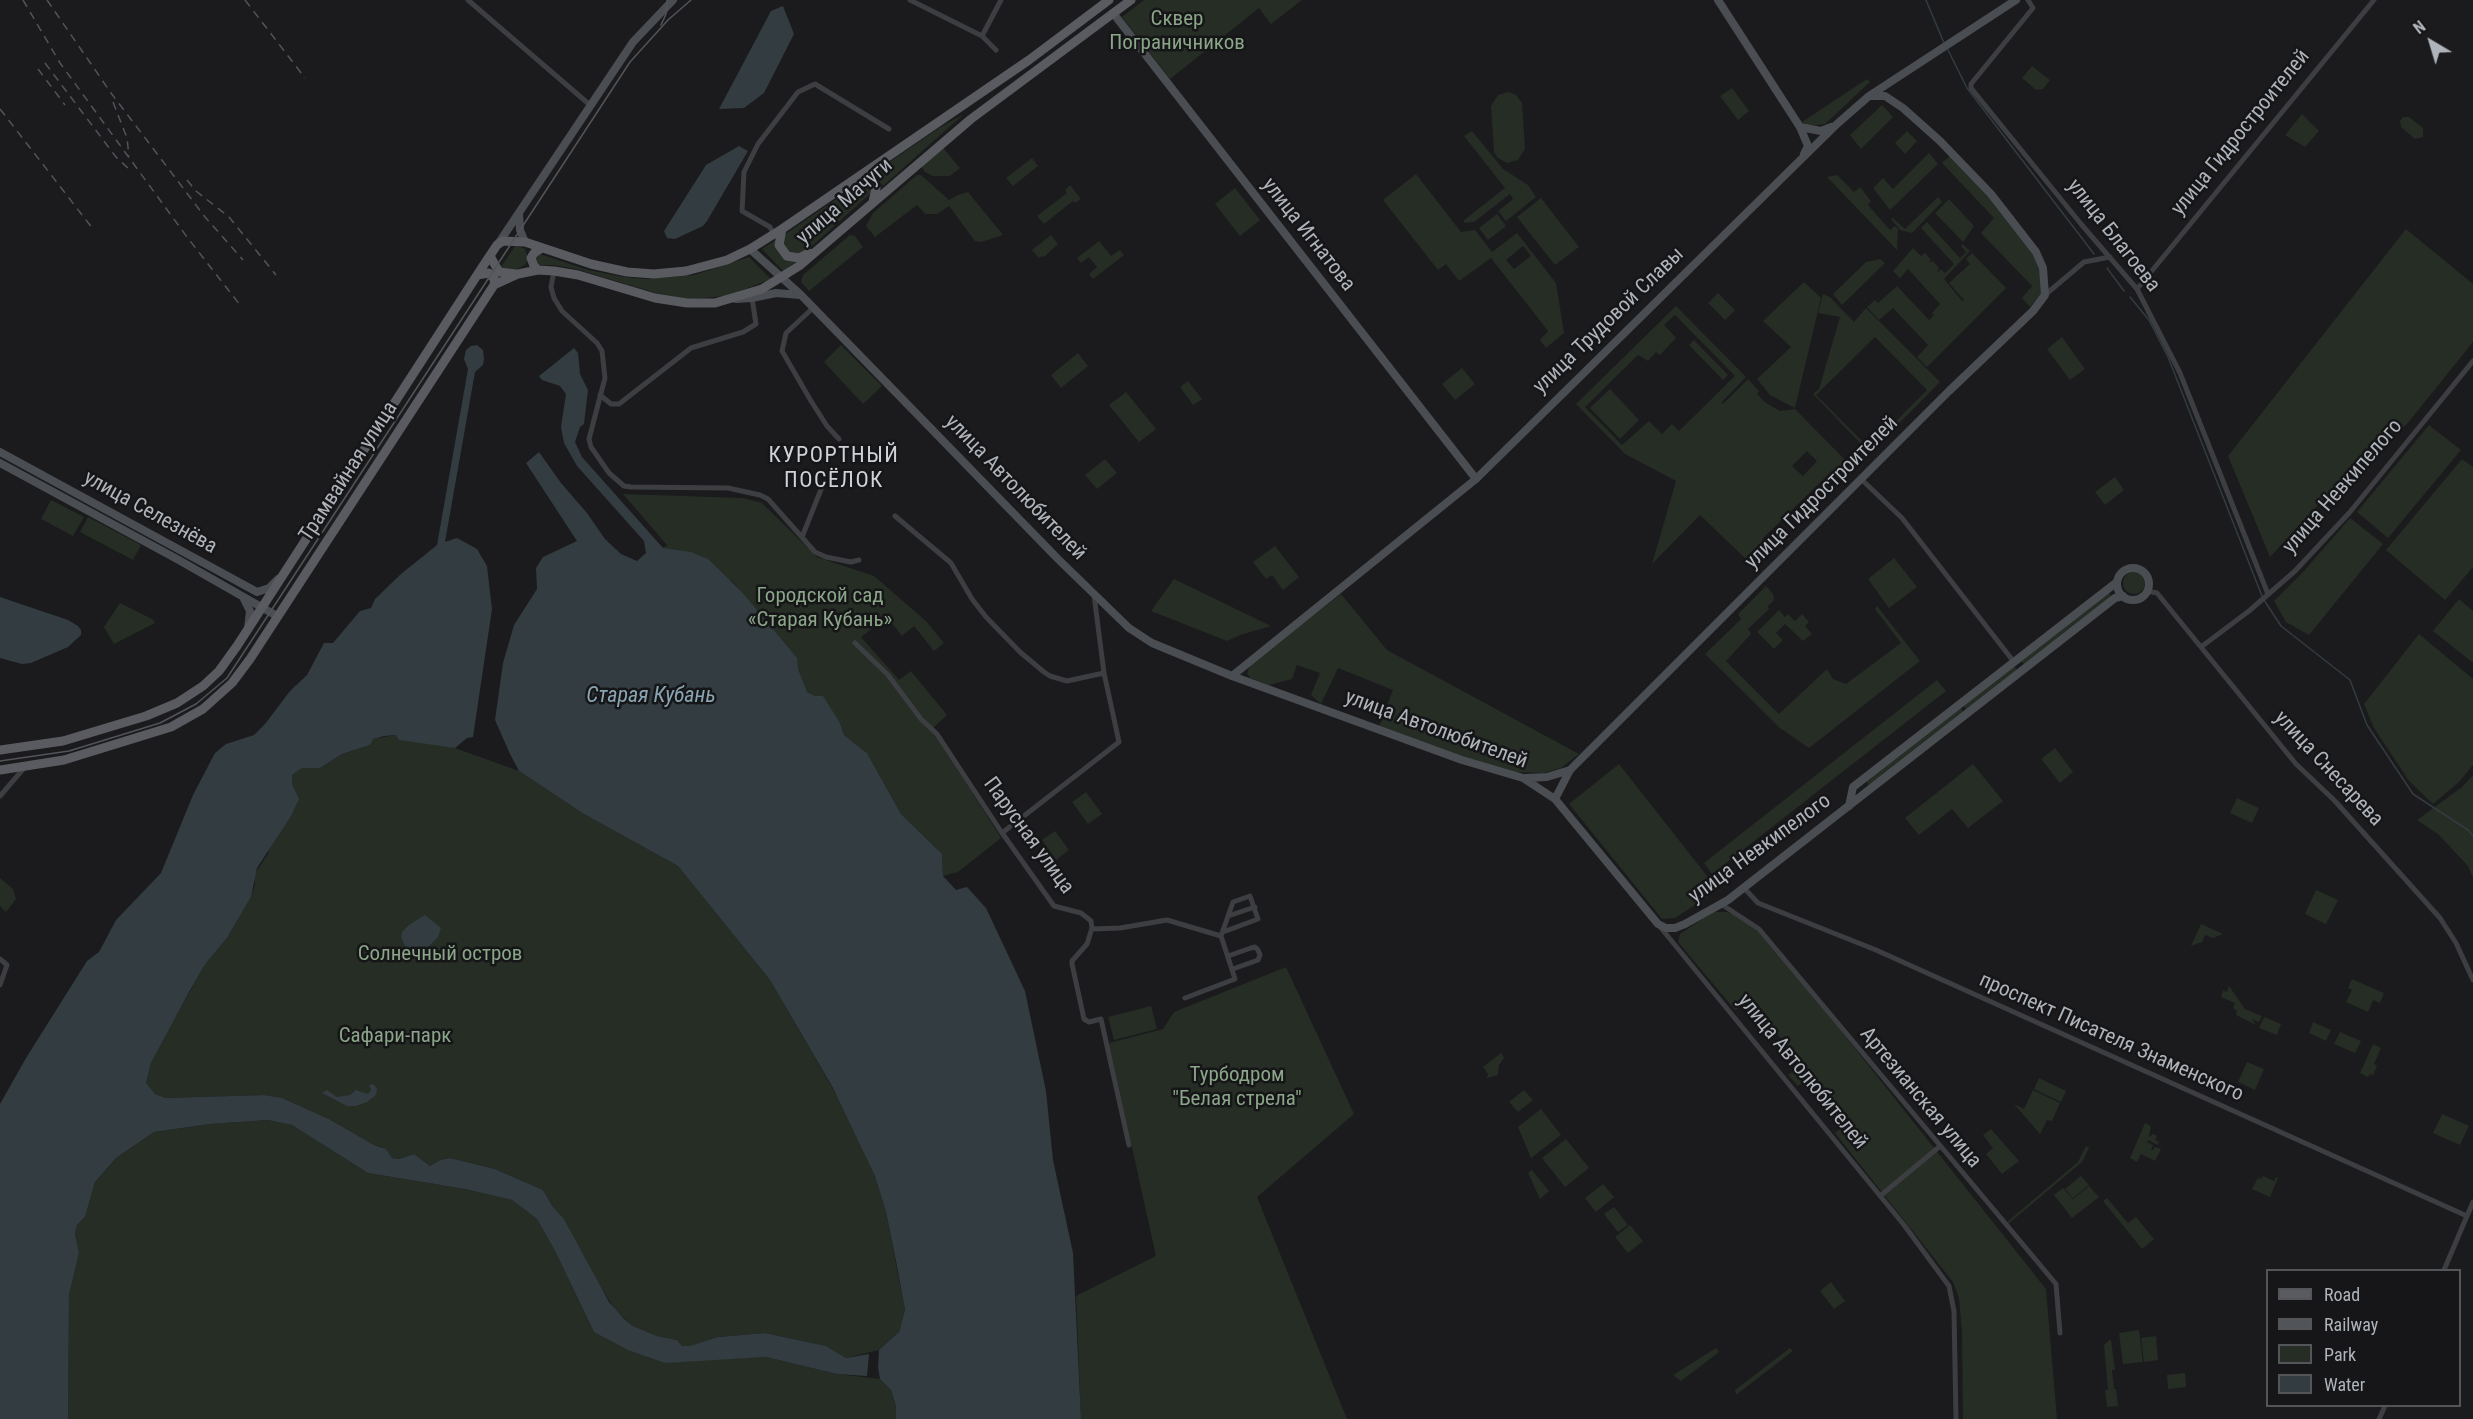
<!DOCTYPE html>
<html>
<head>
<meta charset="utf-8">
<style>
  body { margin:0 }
  #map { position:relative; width:2473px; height:1419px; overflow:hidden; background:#1b1b1d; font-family:"Roboto Condensed",sans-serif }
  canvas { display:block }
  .legend { position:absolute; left:2266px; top:1269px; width:195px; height:138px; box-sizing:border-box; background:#161618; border:2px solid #535559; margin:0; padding:8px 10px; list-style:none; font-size:18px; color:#afb4bb }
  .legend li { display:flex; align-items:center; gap:12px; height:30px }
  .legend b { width:30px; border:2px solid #535559 }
  .north { position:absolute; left:2401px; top:12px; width:60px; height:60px; -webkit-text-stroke:4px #161618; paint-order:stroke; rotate:322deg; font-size:16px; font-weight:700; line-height:24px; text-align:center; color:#afb4bb }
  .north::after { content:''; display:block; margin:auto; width:21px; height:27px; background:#afb4bb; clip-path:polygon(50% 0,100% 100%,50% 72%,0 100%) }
</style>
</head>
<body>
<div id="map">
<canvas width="2473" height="1419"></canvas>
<ul class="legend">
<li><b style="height:8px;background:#595b61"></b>Road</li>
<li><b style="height:8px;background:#515459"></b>Railway</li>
<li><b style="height:16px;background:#252d25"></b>Park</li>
<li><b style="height:16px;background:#323c41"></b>Water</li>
</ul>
<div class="north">N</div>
</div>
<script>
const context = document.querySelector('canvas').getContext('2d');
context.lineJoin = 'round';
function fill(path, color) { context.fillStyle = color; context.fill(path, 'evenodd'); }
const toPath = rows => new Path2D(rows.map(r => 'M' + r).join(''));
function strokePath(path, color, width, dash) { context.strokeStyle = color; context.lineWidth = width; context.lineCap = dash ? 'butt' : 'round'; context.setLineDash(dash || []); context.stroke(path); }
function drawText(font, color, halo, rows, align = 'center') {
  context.font = font + ' "Roboto Condensed",sans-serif'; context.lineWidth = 5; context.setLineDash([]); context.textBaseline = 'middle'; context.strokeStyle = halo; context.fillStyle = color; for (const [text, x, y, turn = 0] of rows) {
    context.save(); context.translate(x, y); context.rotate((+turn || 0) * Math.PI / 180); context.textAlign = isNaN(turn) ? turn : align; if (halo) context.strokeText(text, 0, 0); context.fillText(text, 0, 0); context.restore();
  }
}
const green = toPath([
  [1144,0,1302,0,1271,24,1259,8,1170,79,1122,17],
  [2032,66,2050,80,2043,89,2036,90,2022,78],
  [1867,79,1870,82,1825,124,1809,126,1802,122],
  [1732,88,1749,111,1738,120,1720,96],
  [1509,92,1516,95,1522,103,1525,149,1518,160,1507,163,1498,158,1494,152,1491,106,1498,95],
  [1882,105,1893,117,1861,149,1850,135],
  [964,114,883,186,872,174,939,128],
  [2302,114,2319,131,2305,147,2285,135],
  [2403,117,2409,117,2423,128,2423,137,2415,139,2401,127,2400,121],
  [1472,131,1503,169,1528,185,1536,197,1506,221,1498,211,1513,199,1510,194,1474,222,1465,223,1463,221,1505,188,1464,136],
  [1907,131,1917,141,1905,154,1895,143],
  [941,149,944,149,960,168,950,176,933,176,925,172,921,166],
  [1929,153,1938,164,1890,210,1873,188,1883,178,1893,189],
  [1952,154,2009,219,2040,262,2044,291,2030,307,2022,298,2032,286,1981,233,1994,218,1942,163],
  [1032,158,1038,166,1013,186,1006,178],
  [1416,174,1461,232,1475,230,1492,252,1517,233,1556,283,1564,333,1546,348,1540,340,1548,331,1491,258,1459,281,1446,264,1438,270,1383,200],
  [1523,246,1531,256,1514,269,1506,260],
  [917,175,921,175,949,200,958,195,968,192,1003,235,981,242,975,241,949,206,937,214,925,214,917,205,875,237,866,226,873,213],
  [1837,175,1854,192,1860,187,1871,201,1868,205,1890,230,1895,226,1898,229,1897,250,1827,177],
  [868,183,872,186,871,193,803,254,793,254,786,250,783,245,784,235,858,184],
  [1070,185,1081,199,1075,203,1073,201,1044,224,1037,216,1067,193,1065,190],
  [1235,188,1260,220,1240,236,1215,204],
  [1938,197,1942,202,1912,233,1900,230,1891,219,1893,218,1905,229],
  [1541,198,1579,247,1555,265,1517,217],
  [1949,199,1974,226,1963,242,1935,213],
  [1497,214,1506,226,1488,240,1479,228],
  [1927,222,1960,258,1966,252,1961,246,1963,244,1970,251,1944,279,1962,301,1964,300,1949,283,1970,264,1966,259,1972,253,2006,288,1927,367,1917,357,1928,345,1893,308,1879,320,1867,307,1875,300,1878,303,1897,286,1929,320,1934,315,1932,313,1940,304,1908,269,1900,278,1893,271,1913,248,1921,256,1925,253,1931,260,1928,263,1933,261,1939,268,1937,273,1941,269,1945,273,1954,264,1921,228],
  [2406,229,2473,284,2473,342,2407,424,2354,466,2270,557,2228,456],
  [850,235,855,236,863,247,809,291,801,282,803,275],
  [1051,235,1058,244,1044,257,1042,256,1039,258,1032,250],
  [777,239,797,261,783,271,762,249],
  [1099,241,1111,256,1120,250,1124,255,1093,279,1089,274,1097,267,1089,257,1081,263,1077,258],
  [516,245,525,249,528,258,526,264,514,271,500,268],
  [537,253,588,270,624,277,646,279,694,275,749,257,771,279,727,296,688,299,656,293,576,269,553,265,536,265],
  [1880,259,1885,263,1842,305,1833,294,1866,262],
  [1804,282,1821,298,1795,408,1770,395,1757,379,1791,347,1763,321],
  [1718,293,1735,310,1725,320,1708,303],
  [1823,294,1830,297,1854,322,1866,308,1940,382,1842,481,1832,471,1762,539,1773,550,1766,557,1758,549,1747,560,1700,515,1652,564,1676,481,1625,454,1576,404,1676,306,1746,377,1721,403,1723,404,1748,379,1759,391,1757,394,1766,403,1780,411,1795,409,1851,466,1867,450,1813,394,1819,389,1840,317,1818,313],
  [1675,315,1735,376,1679,431,1672,424,1662,434,1649,421,1622,445,1585,407,1638,355,1648,361,1656,352,1660,355,1676,338,1664,325],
  [1875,337,1927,390,1869,448,1816,395],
  [1807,451,1817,461,1803,476,1792,466],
  [2062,337,2085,369,2070,380,2047,349],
  [1694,340,1728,375,1723,380,1689,345],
  [841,345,882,386,863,404,824,362],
  [1078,353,1088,366,1061,388,1051,375],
  [1462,368,1475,384,1455,400,1442,384],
  [1188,381,1202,399,1193,405,1180,387],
  [1610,389,1639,420,1620,439,1590,408],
  [1126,392,1156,429,1139,442,1109,405],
  [2429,425,2461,450,2388,538,2357,512],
  [1105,459,1117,473,1097,489,1085,475],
  [2462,459,2473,467,2473,567,2445,600,2386,550],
  [2115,477,2124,490,2105,505,2095,492],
  [623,494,743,498,762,503,817,557,874,576,926,621,944,643,934,651,914,626,902,636,887,617,861,637,899,680,911,671,947,715,932,729,1001,838,958,872,943,876,942,854,901,814,867,753,844,735,840,723,815,696,807,692,741,591,733,582,663,548,667,545],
  [51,500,84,517,73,536,41,519],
  [88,517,141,545,133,560,80,532],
  [2350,518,2383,544,2309,635,2286,622,2274,601,2304,571],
  [1275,546,1299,577,1283,590,1272,575,1266,579,1253,562],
  [1894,558,1917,587,1889,608,1868,579],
  '2123 583a11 11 0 1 1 22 0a11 11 0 1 1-22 0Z',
  [1174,579,1271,626,1240,635,1227,641,1151,611],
  [1766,586,1773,594,1774,600,1768,606,1769,609,1748,629,1751,634,1726,661,1779,714,1827,669,1833,679,1846,684,1901,643,1875,609,1877,606,1920,661,1809,748,1780,728,1705,654,1741,619,1738,614],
  [2108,592,2112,597,2024,664,2021,661],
  [1341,594,1387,650,1579,754,1561,768,1544,773,1507,772,1379,726,1393,690,1338,668,1321,704,1311,695,1320,673,1297,665,1292,679,1280,682,1269,685,1250,678,1247,673,1251,663],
  [2459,599,2473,611,2473,663,2433,631],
  [120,603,152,619,155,623,114,644,104,627],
  [1779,610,1785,617,1788,614,1795,621,1802,614,1809,622,1805,626,1812,634,1803,641,1785,624,1776,633,1783,640,1774,649,1757,632],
  [2419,634,2473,679,2473,765,2459,782,2433,804,2409,781,2374,728,2364,704],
  [2014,666,2017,670,1967,711,1963,705],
  [1937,680,1946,691,1712,874,1704,863],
  [1960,707,1964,713,1869,786,1866,780],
  [396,735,455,748,519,771,584,814,678,866,770,980,844,1108,875,1176,886,1212,905,1310,899,1332,879,1350,846,1358,826,1346,765,1333,718,1337,690,1347,682,1346,677,1340,657,1336,633,1326,616,1311,597,1281,564,1219,553,1207,543,1190,495,1169,450,1158,440,1160,430,1166,414,1154,399,1159,392,1158,382,1147,374,1145,329,1119,282,1098,264,1095,166,1098,155,1094,149,1089,146,1083,151,1063,172,1023,206,963,227,938,251,897,255,884,254,875,268,854,292,784,292,775,302,768,320,768,342,754,370,745,372,739],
  [2055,748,2073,772,2060,783,2041,759],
  [1619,764,1715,886,1709,896,1675,918,1662,919,1569,804],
  [1973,764,2003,801,1968,828,1952,809,1919,835,1905,818],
  [2473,775,2473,878,2468,866,2438,834,2417,820,2462,787],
  [1086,792,1102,814,1088,824,1072,802],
  [2237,798,2259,808,2252,823,2230,813],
  [1055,831,1069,850,1056,860,1042,840],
  [0,878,13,889,16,899,6,912,0,906],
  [2316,890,2338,900,2326,924,2305,914],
  [1713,912,1726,912,1745,917,1765,935,2046,1289,2057,1419,1963,1419,1962,1332,1959,1298,1953,1282,1835,1133,1851,1120,1812,1075,1798,1086,1788,1075,1803,1064,1748,1001,1735,1010,1678,942,1680,934],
  [2201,924,2223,934,2213,938,2205,935,2202,942,2191,946],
  [1286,967,1354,1114,1257,1197,1347,1419,1081,1419,1076,1296,1156,1256,1109,1043,1163,1029,1174,1012],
  [2352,979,2384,993,2380,1003,2373,1000,2368,1012,2346,1002,2352,990,2348,988],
  [2229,986,2245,1009,2262,1016,2259,1022,2252,1019,2256,1025,2236,1015,2237,1011,2233,1008,2235,1003,2221,997,2223,990,2227,992],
  [1151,1006,1157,1029,1114,1040,1108,1017],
  [2264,1017,2281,1024,2277,1035,2259,1028],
  [2313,1022,2331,1030,2326,1041,2309,1033],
  [2340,1032,2361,1041,2355,1053,2334,1044],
  [2373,1044,2381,1048,2374,1064,2377,1066,2373,1075,2370,1074,2368,1077,2360,1073],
  [1501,1053,1504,1058,1499,1065,1498,1075,1487,1078,1488,1074,1483,1067],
  [2247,1062,2264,1069,2255,1090,2238,1082],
  [2039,1078,2066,1091,2061,1102,2034,1089],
  [1524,1090,1533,1100,1518,1112,1509,1102],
  [2033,1090,2060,1103,2052,1121,2047,1120,2040,1134,2014,1104,2024,1109],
  [1541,1109,1561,1135,1531,1158,1518,1127],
  [2442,1114,2469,1126,2460,1145,2433,1133],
  [268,1120,292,1125,368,1173,465,1189,512,1200,537,1219,555,1251,594,1332,721,1359,766,1357,837,1374,880,1379,891,1390,896,1406,896,1419,68,1419,69,1295,79,1253,75,1234,77,1225,85,1217,95,1182,116,1158,154,1132,210,1124],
  [2145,1123,2151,1126,2149,1137,2153,1134,2157,1136,2155,1140,2159,1142,2158,1145,2148,1140,2147,1142,2153,1145,2151,1150,2153,1150,2155,1147,2161,1149,2155,1161,2141,1154,2137,1162,2130,1158],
  [1991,1129,2019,1161,2002,1174,1986,1154,1993,1148,1983,1135],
  [1566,1139,1589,1168,1565,1187,1542,1158],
  [2086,1146,2089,1148,2082,1162,2008,1224,2007,1222,2078,1162],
  [1532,1170,1549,1191,1540,1199,1528,1173],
  [2081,1176,2089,1185,2073,1198,2065,1189],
  [2263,1176,2274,1181,2276,1177,2278,1178,2270,1197,2252,1189,2258,1178,2261,1179],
  [1603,1184,1614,1197,1596,1212,1585,1198],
  [2089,1186,2099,1197,2072,1218,2054,1195,2063,1188,2073,1199],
  [2107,1198,2128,1223,2136,1217,2154,1239,2142,1249,2103,1201],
  [1614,1207,1628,1225,1618,1232,1604,1214],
  [1630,1225,1643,1241,1628,1253,1615,1237],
  [1831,1282,1845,1301,1834,1309,1820,1291],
  [2139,1330,2143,1362,2123,1364,2119,1333],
  [2156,1336,2158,1360,2144,1362,2141,1338],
  [2109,1340,2111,1340,2115,1370,2112,1370,2114,1389,2116,1389,2118,1406,2107,1407,2105,1390,2108,1390,2104,1345],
  [1716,1348,1719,1352,1681,1381,1673,1375],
  [1790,1348,1793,1351,1736,1395,1735,1390],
  [2185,1373,2186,1387,2168,1389,2167,1375]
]);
const water = toPath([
  [783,6,794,34,764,93,744,108,719,109,771,11],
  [739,146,748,151,707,221,703,226,675,239,667,238,664,231,706,165],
  [477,345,483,350,484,359,483,365,475,372,445,542,457,538,477,549,487,566,492,609,473,737,467,738,455,748,399,740,396,735,384,736,373,739,370,745,342,754,320,768,302,768,292,775,292,784,299,799,291,816,257,868,251,897,227,938,206,963,189,992,151,1063,146,1083,155,1094,166,1098,264,1095,282,1098,329,1119,374,1145,386,1149,392,1158,399,1159,414,1154,430,1166,440,1160,450,1158,495,1169,543,1190,553,1207,564,1219,609,1302,624,1319,633,1326,657,1336,677,1340,682,1346,690,1346,718,1337,765,1333,826,1346,846,1358,869,1354,867,1376,837,1374,766,1357,665,1363,628,1350,594,1332,555,1251,537,1219,512,1200,465,1189,368,1173,292,1125,268,1120,210,1124,154,1132,116,1158,95,1182,85,1217,77,1225,75,1234,79,1253,69,1295,68,1419,0,1419,0,1104,26,1058,87,961,99,952,116,920,161,873,193,795,215,753,226,744,254,735,265,724,290,691,307,675,324,643,333,643,360,611,371,608,375,599,401,574,437,545,468,369,464,359,466,350,471,346],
  [574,348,578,353,580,374,588,390,584,424,580,427,575,442,582,457,663,548,691,552,708,559,741,591,797,658,798,669,807,692,815,696,823,696,840,723,844,735,867,753,901,814,942,854,943,876,956,890,967,887,986,908,1025,991,1046,1091,1053,1160,1073,1253,1081,1419,896,1419,896,1406,891,1390,880,1379,878,1367,879,1350,899,1332,905,1310,898,1271,886,1212,875,1176,833,1088,770,980,678,866,584,814,519,771,510,754,495,720,503,663,514,625,537,589,536,568,543,557,577,541,526,463,539,452,561,483,587,513,605,539,621,554,637,561,646,553,644,541,577,466,564,443,561,427,566,394,560,386,542,380,539,376],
  [0,597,68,620,78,626,81,630,81,635,68,647,31,663,22,664,0,658],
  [425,915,441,928,438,937,420,955,406,948,401,937,402,932,409,925],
  [373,1084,377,1088,376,1095,367,1102,356,1106,347,1106,322,1093,327,1090,337,1097,350,1095,356,1090,368,1094,371,1090,369,1085]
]);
const stream = toPath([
  [1926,0,1944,43],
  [1948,50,1967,88,2094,254],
  [2107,268,2124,291],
  [2130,297,2149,320,2168,357,2262,596],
  [2264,600,2281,626,2350,680,2367,725,2413,794,2468,830,2473,836]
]);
const street = toPath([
  [468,0,590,105],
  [910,0,982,36,996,50],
  [2028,0,2033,8,1971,84,1971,88,2081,224,2137,289,2180,373,2268,594],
  [982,36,1001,0],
  [774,235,770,227,742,211,744,172,758,144,798,92,815,84,889,129],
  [554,271,551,287,554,298,562,311,597,343,602,351,605,378,589,439,591,447,609,473,624,486,631,487,728,488,760,495,768,499,815,552,826,557,851,562,859,560],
  [2137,289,2374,0],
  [2045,295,2084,262,2110,257],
  [813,308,786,333,782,351,811,401,827,426,839,439],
  [600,395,611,404,619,404,691,348,743,332,756,324,752,298],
  [1861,479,1902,518,2014,662],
  [895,516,951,563,972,599,986,617,1020,652,1044,672,1050,676,1067,681,1104,673],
  [802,537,824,482],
  [2147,591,2157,593,2296,764,2334,800,2440,918,2456,943,2473,980],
  [855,643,888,675,921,719,937,734,1000,830,1054,906,1081,913,1091,921,1092,928,1087,944,1072,961,1072,964,1084,1019,1089,1022,1101,1019,1129,1145],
  [2201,647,2249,611,2295,571,2350,512,2473,361],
  [0,796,24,768],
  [1002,833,1119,742,1104,673,1094,595],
  [1744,888,1758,903,1876,950,2467,1216],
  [1721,904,1759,929,2056,1284,2060,1333],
  [1228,916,1255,907],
  [1661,928,1904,1225,1949,1286,1954,1311,1956,1419],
  [1092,929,1120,928,1167,920,1221,936,1233,902,1250,896,1258,919,1223,932],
  [1228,956,1251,948,1255,947,1258,950,1260,955,1258,960,1233,969],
  [0,959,7,965,0,985],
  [1185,998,1235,979,1221,936],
  [1880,1196,1939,1147],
  [2444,1270,2473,1202],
  [2379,1419,2385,1406]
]);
const secondary = toPath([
  [1718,0,1800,127,1808,146,1804,154],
  [1113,13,1476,479],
  [1800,127,1821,131,1831,127],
  [519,214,520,230,525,242],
  [498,244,633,42,673,0],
  [750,249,801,295,1058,559,1129,628,1152,643,1232,676,1462,760,1523,778,1555,799,1658,924,1666,928,1675,928,1685,924,1728,900,2115,598,2123,596],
  [736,299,752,298,776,293,800,295],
  [0,452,257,592,269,588,278,579],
  [0,463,177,559,277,616],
  '2117 584a16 16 0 1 1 32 0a16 16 0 1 1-32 0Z',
  [243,597,250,611,248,629],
  [1232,676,1476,479,1837,124,1869,96,2016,0],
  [1526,778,1547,777,1570,770],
  [1555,799,1570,770,1949,391,2033,311,2045,295,2043,268,2036,252,1991,194,1940,141,1903,108,1885,96,1870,96],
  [1849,806,1853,787,2117,582]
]);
const primary = toPath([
  [856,182,865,179,874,182,876,188,873,202],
  [782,229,779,245,787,256,799,258,809,253],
  [490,256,499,272,516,274],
  [538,270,534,266,531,258,534,253,542,248],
  [494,285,518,274,538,270,554,271,578,275,655,298,687,303,715,303,762,289,799,266,971,119,1131,0],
  [0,750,63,741,146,716,177,703,203,686,219,671,237,646,483,266,497,245,503,241,525,242,591,264,627,272,654,274,686,271,727,260,750,249,782,229,1029,60,1109,0],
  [0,770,64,760,171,727,203,709,232,683,250,659,494,285,495,280,489,273,477,275]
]);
const tram = toPath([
  [661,25,666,14,667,0],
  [0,761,69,751,160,723,196,704,227,678,630,62,668,20,691,0]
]);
const rail = toPath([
  [23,0,60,63,187,237,240,305],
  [47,0,111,93,205,217,243,260],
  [245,0,305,78],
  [45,63,116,157,131,171],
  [38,69,65,105],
  [113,102,127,138,129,156],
  [0,109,93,229],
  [187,180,196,191,229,217,276,275]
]);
const parkNames = [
  ["Сквер",1177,20],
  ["Пограничников",1177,44],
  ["Городской сад",820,597],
  ["«Старая Кубань»",820,621],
  ["Солнечный остров",440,955],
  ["Сафари-парк",395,1037],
  ["Турбодром",1237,1076],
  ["\"Белая стрела\"",1237,1100]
];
const streetNames = [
  ["улица Гидростроителей",2241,133,-51],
  ["улица Мачуги",845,202,-41],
  ["улица Игнатова",1308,235,52],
  ["улица Благоева",2113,236,52],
  ["улица Трудовой Славы",1609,321,-44],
  ["Трамвайная улица",349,472,-57],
  ["улица Невкипелого",2343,487,-49],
  ["улица Автолюбителей",1015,488,46],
  ["улица Гидростроителей",1822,493,-45],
  ["улица Селезнёва",150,513,29],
  ["улица Автолюбителей",1436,730,20],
  ["улица Снесарева",2328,769,47],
  ["Парусная улица",1028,836,54],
  ["улица Невкипелого",1760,849,-36],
  ["проспект Писателя Знаменского",2111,1038,24],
  ["улица Автолюбителей",1802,1072,51],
  ["Артезианская улица",1920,1098,50]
];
const neighbourhoodNames = [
  ["КУРОРТНЫЙ",834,456],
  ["ПОСЁЛОК",834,481]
];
const waterNames = [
  ["Старая Кубань",651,696]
];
fill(green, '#252d25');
fill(water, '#323c41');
strokePath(stream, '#323c41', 1.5);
strokePath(street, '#3c3e42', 5);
strokePath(secondary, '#4a4d52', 8);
strokePath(primary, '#595b61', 9);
strokePath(tram, '#515459', 1.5);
strokePath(rail, '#515459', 1.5, [8, 6]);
drawText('21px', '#8aa588', '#161618', parkNames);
drawText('21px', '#afb4bb', '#161618', streetNames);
context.letterSpacing = '1.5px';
drawText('22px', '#cfd3d8', '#161618', neighbourhoodNames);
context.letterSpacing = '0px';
drawText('italic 22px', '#89a5b3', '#161618', waterNames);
</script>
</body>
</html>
